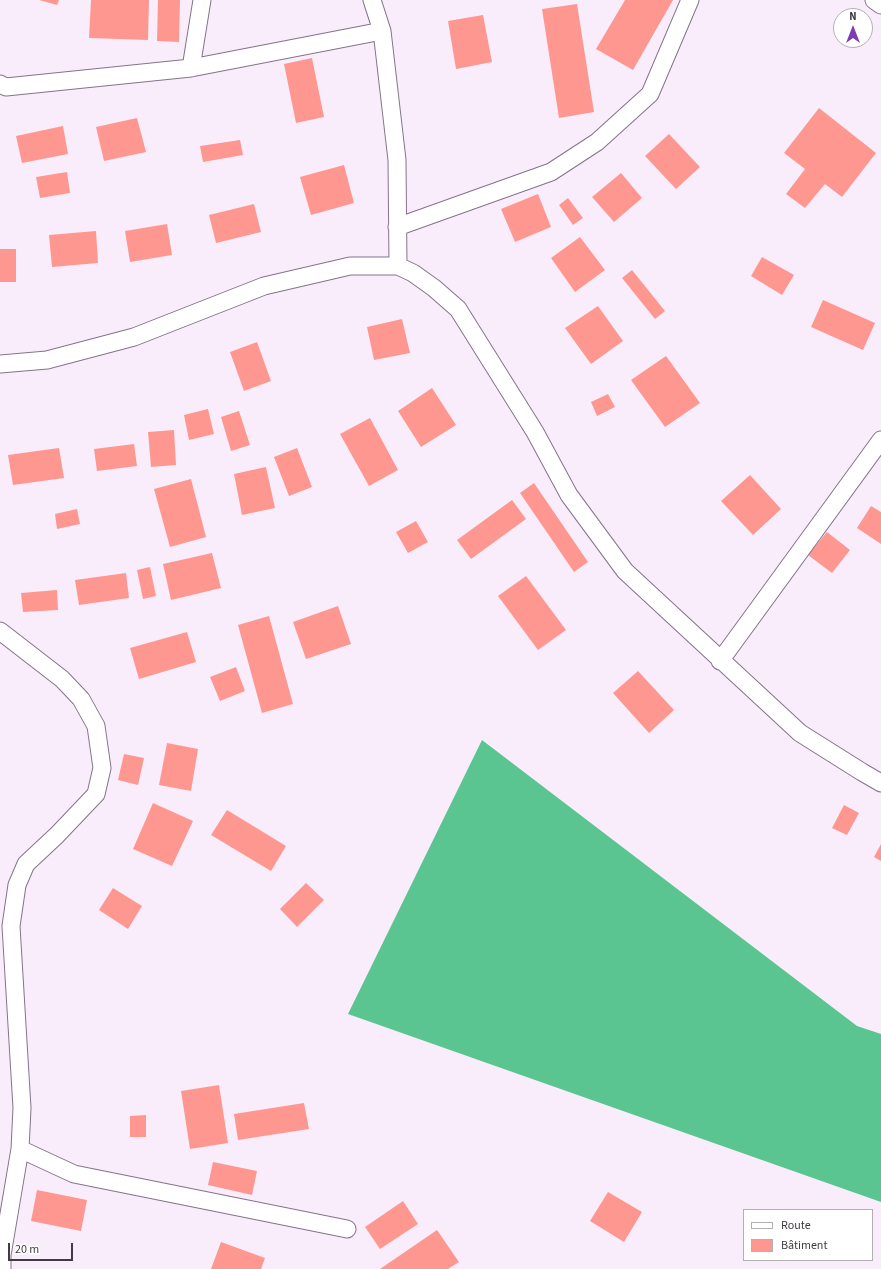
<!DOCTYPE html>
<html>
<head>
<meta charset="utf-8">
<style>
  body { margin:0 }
  #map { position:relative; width:881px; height:1269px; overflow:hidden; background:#f9edfc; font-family:"Source Sans 3",sans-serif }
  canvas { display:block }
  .legend { position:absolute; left:743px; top:1209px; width:130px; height:52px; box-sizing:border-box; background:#fff; border:1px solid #b3b0b4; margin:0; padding:5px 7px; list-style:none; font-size:12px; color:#423a43 }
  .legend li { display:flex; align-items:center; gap:8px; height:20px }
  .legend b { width:20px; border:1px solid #b3b0b4 }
  .north { position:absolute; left:833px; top:8px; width:40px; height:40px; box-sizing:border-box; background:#fff; border:1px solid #b3b0b4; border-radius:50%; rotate:0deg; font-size:11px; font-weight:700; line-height:16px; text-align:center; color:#423a43 }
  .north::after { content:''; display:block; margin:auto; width:14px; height:18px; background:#7d3db2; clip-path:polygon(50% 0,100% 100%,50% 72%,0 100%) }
  .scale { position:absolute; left:8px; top:1243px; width:65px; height:18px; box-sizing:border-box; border:2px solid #423a43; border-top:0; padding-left:5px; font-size:12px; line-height:14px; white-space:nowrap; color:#423a43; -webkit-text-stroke:3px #fff; paint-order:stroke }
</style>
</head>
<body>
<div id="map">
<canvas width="881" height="1269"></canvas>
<ul class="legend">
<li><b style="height:5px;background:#fff"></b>Route</li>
<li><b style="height:11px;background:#ff9791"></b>Bâtiment</li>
</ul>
<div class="north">N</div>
<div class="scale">20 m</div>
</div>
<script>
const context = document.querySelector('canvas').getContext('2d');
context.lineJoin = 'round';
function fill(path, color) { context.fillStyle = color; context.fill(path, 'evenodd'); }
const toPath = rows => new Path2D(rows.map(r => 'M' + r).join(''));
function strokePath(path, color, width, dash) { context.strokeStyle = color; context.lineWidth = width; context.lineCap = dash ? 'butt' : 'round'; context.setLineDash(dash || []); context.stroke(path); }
const forest = toPath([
  [482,740,857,1026,881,1034,881,1202,348,1014]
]);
const building = toPath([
  [39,0,59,0,57,5],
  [91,0,149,0,148,40,89,38],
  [158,0,180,0,179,42,157,41],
  [625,0,673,0,633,70,596,49],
  [577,4,594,112,559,118,542,9],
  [483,15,492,62,456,69,448,21],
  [312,58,324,117,296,123,284,64],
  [819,108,876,153,842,197,825,184,805,208,786,194,805,169,784,153],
  [137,118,146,152,104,161,96,127],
  [63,126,68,154,22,163,16,136],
  [669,134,700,167,676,189,645,156],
  [240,140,243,155,203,162,200,146],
  [344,165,354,203,311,215,300,177],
  [67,172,70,193,40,198,36,177],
  [621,173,642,198,614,222,592,197],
  [538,194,551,227,515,242,501,209],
  [568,198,583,218,573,225,559,205],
  [254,204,261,232,216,243,209,215],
  [167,224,172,255,130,262,125,231],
  [96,231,98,263,52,267,49,235],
  [580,237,605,270,575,292,551,258],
  [0,249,16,249,16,282,0,282],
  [762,257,794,275,782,295,751,276],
  [632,270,665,311,655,319,622,278],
  [823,300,875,323,863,350,811,327],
  [598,306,623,341,591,364,565,328],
  [402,319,410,353,374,360,367,327],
  [257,342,271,381,244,391,230,352],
  [666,356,700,403,665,427,631,380],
  [432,388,456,425,421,447,398,411],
  [608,394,615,407,597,416,591,402],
  [208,409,214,434,189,440,184,415],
  [239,411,250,445,231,451,221,417],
  [370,418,398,470,369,486,340,434],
  [174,430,176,465,151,467,148,432],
  [134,444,137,466,97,471,94,449],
  [59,448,64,478,13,485,8,455],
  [297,448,312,487,289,496,274,457],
  [266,467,275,508,242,515,234,474],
  [750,475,781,509,753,535,721,501],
  [191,479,206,537,170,547,154,489],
  [534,483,588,562,574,572,520,493],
  [512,500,526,519,471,559,457,540],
  [871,506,881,512,881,544,857,528],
  [77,509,80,524,57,529,55,514],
  [416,521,428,542,408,553,396,532],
  [827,532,850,550,832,573,808,555],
  [212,553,221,588,171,600,163,564],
  [150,567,156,596,143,599,137,570],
  [126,573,129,598,79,605,75,580],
  [526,576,566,630,538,650,498,596],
  [57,590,58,610,23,612,21,593],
  [338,606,351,644,306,659,293,622],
  [269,616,293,704,262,713,238,625],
  [187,632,196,662,139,679,130,648],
  [236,667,245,691,220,701,210,677],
  [638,671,674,710,649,733,613,693],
  [167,743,198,749,191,791,159,785],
  [124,754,144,758,138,785,118,780],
  [153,803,193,821,172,866,133,849],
  [844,805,859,813,847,835,832,828],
  [227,810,286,846,271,871,211,835],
  [881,844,881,861,874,857],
  [306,883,324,900,297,927,280,909],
  [113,888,142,906,128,929,99,910],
  [219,1085,228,1143,190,1149,181,1091],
  [304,1103,309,1129,238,1140,234,1114],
  [146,1115,146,1137,130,1137,130,1116],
  [213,1162,257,1171,252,1195,208,1185],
  [37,1190,87,1200,81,1231,31,1221],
  [608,1192,642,1212,624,1242,590,1221],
  [403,1201,418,1224,380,1249,365,1227],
  [437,1230,459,1262,448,1269,380,1269],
  [221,1242,265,1258,261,1269,211,1269]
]);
const minor = toPath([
  [372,0,382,31,397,160,398,266],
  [874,0,881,5],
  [191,68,202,0],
  [0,84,6,87,191,68,382,31],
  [397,227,551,172,597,142,650,94,690,0],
  [0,364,47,360,134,337,264,286,350,266,398,266,413,273,434,288,458,309,535,432,569,495,625,571,800,733,862,772,881,783],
  [0,631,62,679,81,699,96,726,102,768,96,794,57,835,26,864,17,885,11,926,22,1108,20,1149,2,1255,2,1269],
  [720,661,881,440],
  [20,1149,74,1174,347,1229]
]);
fill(forest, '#5ac590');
fill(building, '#ff9791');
strokePath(minor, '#857389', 19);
strokePath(minor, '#fff', 17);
</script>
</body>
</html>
